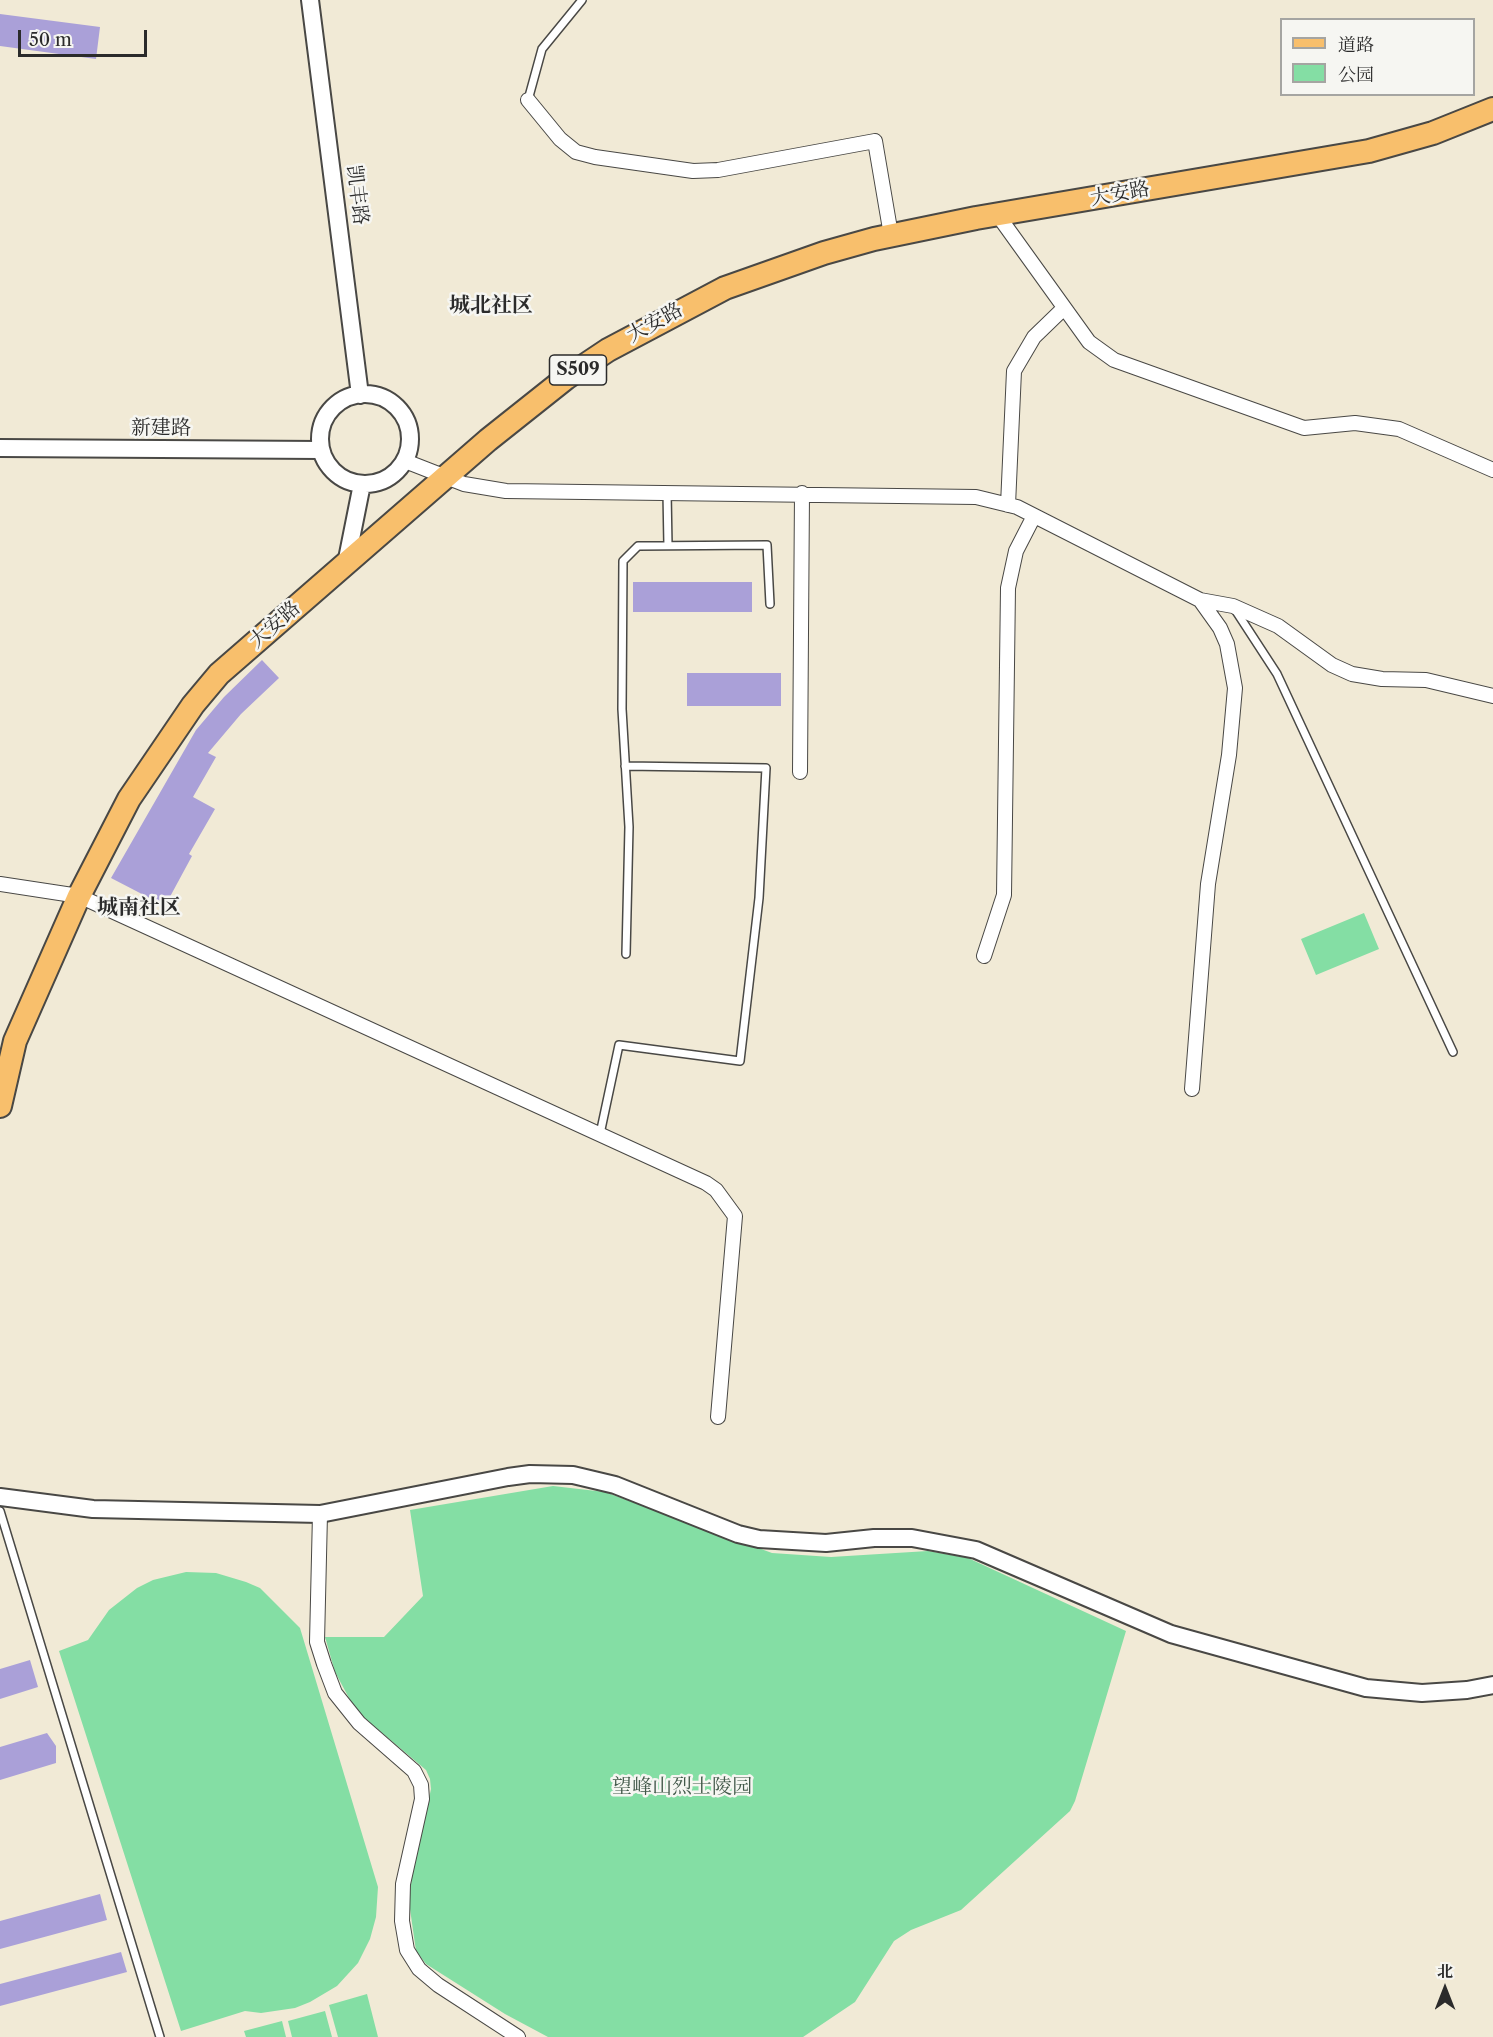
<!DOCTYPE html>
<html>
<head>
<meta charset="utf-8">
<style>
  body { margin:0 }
  #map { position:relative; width:1493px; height:2037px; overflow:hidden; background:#f1ead6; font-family:"Libre Caslon Text","Noto Serif SC",serif }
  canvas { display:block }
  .legend { position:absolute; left:1280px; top:18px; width:195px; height:78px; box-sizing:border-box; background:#f6f6f2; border:2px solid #a5a5a2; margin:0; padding:8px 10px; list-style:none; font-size:18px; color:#2b2b2b }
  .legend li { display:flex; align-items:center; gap:12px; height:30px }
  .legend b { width:30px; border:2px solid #a5a5a2 }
  .north { position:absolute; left:1415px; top:1959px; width:60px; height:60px; -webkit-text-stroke:4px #f6f6f2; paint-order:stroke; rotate:0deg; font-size:16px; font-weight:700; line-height:24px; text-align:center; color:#2b2b2b }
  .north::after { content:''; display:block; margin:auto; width:21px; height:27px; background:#2b2b2b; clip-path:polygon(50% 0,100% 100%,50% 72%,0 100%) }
  .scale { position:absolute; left:18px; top:30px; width:129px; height:27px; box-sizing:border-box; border:3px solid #2b2b2b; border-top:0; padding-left:8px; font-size:18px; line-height:21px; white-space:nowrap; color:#2b2b2b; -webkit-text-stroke:4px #f6f6f2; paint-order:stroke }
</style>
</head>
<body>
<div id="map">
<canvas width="1493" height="2037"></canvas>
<ul class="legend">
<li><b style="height:8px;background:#f8bf6c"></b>道路</li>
<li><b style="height:16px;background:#84dea4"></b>公园</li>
</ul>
<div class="north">北</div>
<div class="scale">50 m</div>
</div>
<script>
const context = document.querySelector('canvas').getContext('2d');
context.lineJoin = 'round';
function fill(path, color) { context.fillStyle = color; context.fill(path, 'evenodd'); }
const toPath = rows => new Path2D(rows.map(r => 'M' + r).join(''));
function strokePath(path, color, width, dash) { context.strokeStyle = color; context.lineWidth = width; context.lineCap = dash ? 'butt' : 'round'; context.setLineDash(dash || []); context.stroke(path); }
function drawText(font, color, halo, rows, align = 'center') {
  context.font = font + ' "Libre Caslon Text","Noto Serif SC",serif'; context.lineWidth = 5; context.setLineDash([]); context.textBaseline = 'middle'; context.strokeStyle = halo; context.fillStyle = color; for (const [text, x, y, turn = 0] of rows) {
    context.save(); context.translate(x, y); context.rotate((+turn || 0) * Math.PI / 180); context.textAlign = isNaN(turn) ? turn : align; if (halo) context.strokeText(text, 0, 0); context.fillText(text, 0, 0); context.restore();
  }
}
const green = toPath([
  [1364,913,1379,949,1316,975,1301,939],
  [553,1486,605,1492,772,1553,831,1557,928,1551,968,1558,1126,1631,1075,1801,1070,1811,961,1910,911,1930,894,1941,855,2002,803,2037,548,2037,505,2014,426,1964,416,1951,409,1902,412,1876,431,1789,430,1779,426,1770,356,1711,335,1672,325,1637,384,1637,423,1596,410,1510],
  [186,1572,216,1573,246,1582,260,1588,300,1628,378,1887,376,1917,370,1939,358,1963,337,1986,310,2002,295,2008,261,2013,245,2011,181,2031,59,1651,88,1640,109,1610,137,1588,153,1580],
  [367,1994,378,2037,338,2037,329,2005],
  [325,2011,332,2037,292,2037,288,2021],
  [282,2021,286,2037,246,2037,244,2031]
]);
const building = toPath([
  [0,14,100,27,96,59,0,46],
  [633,582,752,582,752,612,633,612],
  [262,660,279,678,241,714,208,753,216,757,193,797,215,809,189,854,192,856,165,906,111,878,196,730,224,697],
  [687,673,781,673,781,706,687,706],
  [30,1660,38,1687,0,1699,0,1669],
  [47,1733,56,1746,56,1763,0,1780,0,1747],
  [100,1894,107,1920,0,1949,0,1921],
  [121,1952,127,1972,0,2006,0,1984]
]);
const service = toPath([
  [528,100,542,49,582,0],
  [667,492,668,546],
  [1234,608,1277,674,1453,1052],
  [626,954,629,827,622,709,623,561,638,546,767,545,770,604],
  [600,1134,619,1045,740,1061,759,898,766,768,625,766],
  [0,1511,160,2037]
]);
const minor = toPath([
  [528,100,560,139,576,152,595,157,693,171,718,170,875,141,891,235],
  [997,214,1089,342,1114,360,1304,428,1355,423,1399,429,1493,470],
  [405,461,464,484,506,491,976,497,1017,507,1200,600,1233,606,1278,626,1332,665,1352,674,1382,679,1426,680,1493,696],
  [1008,505,1014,371,1034,337,1064,308],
  [800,772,802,493],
  [0,884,79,896,706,1183,716,1190,735,1216,718,1417],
  [984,956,1004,895,1008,588,1016,551,1034,516],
  [1192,1089,1208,884,1229,755,1235,688,1227,644,1220,628,1200,600],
  [320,1514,317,1642,324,1664,335,1693,359,1723,414,1771,421,1785,422,1799,403,1884,402,1921,407,1950,419,1969,438,1985,518,2037]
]);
const tertiary = toPath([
  [310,0,360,395],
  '320 439a45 45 0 1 1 90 0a45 45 0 1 1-90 0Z',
  [0,448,321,450],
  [346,564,362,484],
  [0,1497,93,1509,320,1514,508,1477,530,1474,573,1475,615,1485,738,1534,759,1539,826,1543,874,1538,912,1538,976,1550,1171,1634,1366,1688,1422,1693,1467,1690,1493,1685]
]);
const primary = toPath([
  [0,1106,15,1041,79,896,129,799,193,705,219,674,488,440,566,378,608,350,725,288,824,253,874,239,976,218,1369,151,1433,133,1493,109]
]);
const shields = [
  [578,370,57]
];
const shieldNames = [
  ["S509",578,370]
];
const streetNames = [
  ["大安路",1120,194,-10],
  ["凯丰路",357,195,83],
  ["大安路",655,323,-29],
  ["新建路",161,428],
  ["大安路",275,625,-41]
];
const parkNames = [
  ["望峰山烈士陵园",682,1787]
];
const neighbourhoodNames = [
  ["城北社区",491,306],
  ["城南社区",139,908]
];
fill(green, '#84dea4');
fill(building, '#aaa0d8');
strokePath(service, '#494845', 10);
strokePath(minor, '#494845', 16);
strokePath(tertiary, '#494845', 20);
strokePath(primary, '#494845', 26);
strokePath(service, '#fff', 7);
strokePath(minor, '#fff', 14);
strokePath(tertiary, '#fff', 16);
strokePath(primary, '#f8bf6c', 22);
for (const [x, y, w] of shields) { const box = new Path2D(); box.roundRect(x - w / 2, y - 15, w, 30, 4.5); context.fillStyle = '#f6f6f2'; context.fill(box); strokePath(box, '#2b2b2b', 1.5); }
drawText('bold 18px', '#2b2b2b', null, shieldNames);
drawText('20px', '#2b2b2b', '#f6f6f2', streetNames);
drawText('20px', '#415849', '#f6f6f2', parkNames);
drawText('bold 21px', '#2b2b2b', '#f6f6f2', neighbourhoodNames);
</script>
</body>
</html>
